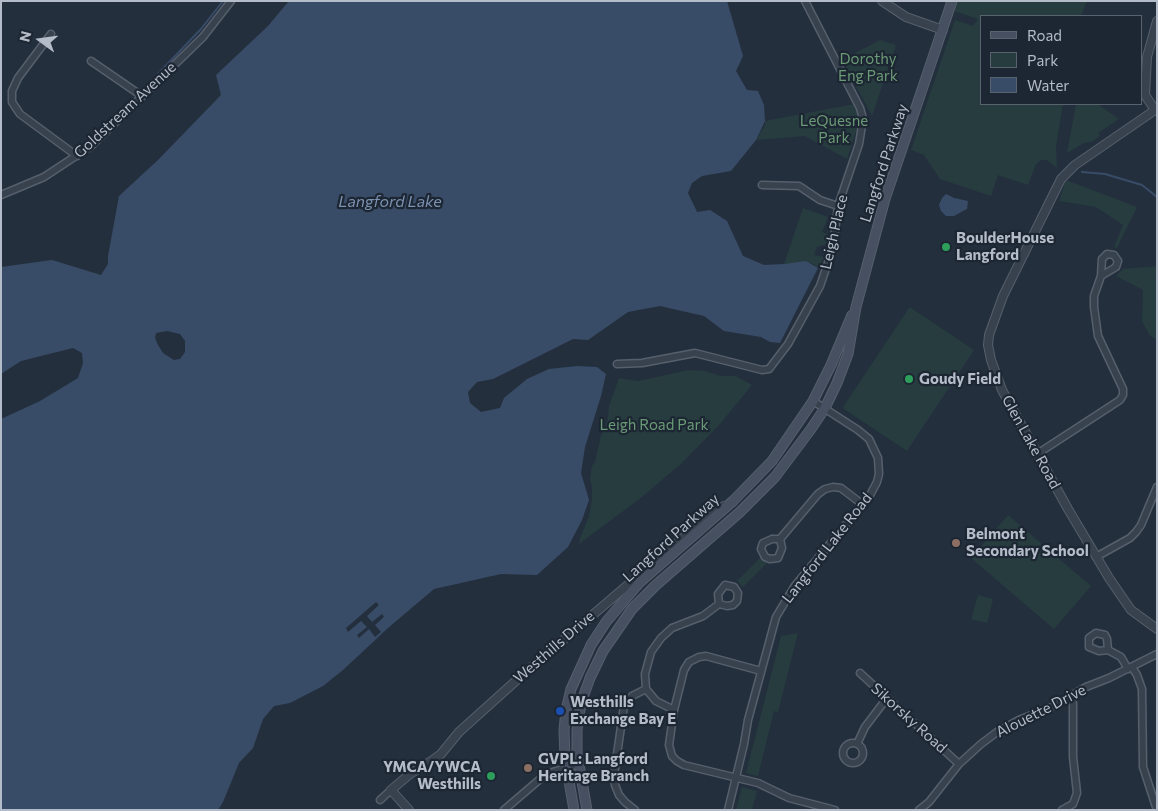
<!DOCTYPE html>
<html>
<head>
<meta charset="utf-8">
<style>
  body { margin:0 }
  #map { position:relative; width:1158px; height:811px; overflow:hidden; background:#242f3e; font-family:Commissioner,sans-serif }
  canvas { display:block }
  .frame { position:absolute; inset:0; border:2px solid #b4bcc9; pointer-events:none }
  .legend { position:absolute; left:980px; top:15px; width:162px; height:90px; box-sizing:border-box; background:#1d2633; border:1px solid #59626f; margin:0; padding:6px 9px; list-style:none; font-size:15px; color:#b4bcc9 }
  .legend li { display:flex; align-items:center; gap:10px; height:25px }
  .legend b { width:25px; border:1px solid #59626f }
  .north { position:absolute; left:15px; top:15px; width:50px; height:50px; -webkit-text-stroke:4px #1d2633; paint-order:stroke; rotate:284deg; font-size:14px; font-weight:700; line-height:20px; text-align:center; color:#b4bcc9 }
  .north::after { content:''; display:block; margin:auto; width:18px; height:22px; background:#b4bcc9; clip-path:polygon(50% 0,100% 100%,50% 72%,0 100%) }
</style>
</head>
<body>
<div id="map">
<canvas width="1158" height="811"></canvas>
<div class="frame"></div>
<ul class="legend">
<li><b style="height:6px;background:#465061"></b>Road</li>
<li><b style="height:14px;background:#263c3f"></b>Park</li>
<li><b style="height:14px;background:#394c67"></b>Water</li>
</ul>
<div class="north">N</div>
</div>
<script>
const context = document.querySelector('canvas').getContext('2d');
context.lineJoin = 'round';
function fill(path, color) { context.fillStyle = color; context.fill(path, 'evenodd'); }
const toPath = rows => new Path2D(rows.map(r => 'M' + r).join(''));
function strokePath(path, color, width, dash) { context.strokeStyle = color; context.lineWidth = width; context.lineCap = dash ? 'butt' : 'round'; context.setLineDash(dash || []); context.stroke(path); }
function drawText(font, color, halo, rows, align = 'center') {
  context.font = font + ' Commissioner,sans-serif'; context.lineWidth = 4.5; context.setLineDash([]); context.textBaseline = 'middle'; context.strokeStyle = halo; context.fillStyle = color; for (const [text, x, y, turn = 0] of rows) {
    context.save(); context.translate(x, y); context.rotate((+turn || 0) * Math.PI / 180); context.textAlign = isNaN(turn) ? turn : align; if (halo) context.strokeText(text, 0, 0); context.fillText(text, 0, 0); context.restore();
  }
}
const green = toPath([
  [957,1,1087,1,1081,16,982,16,982,104,1063,104,1056,146,1057,168,1047,160,1041,160,1036,164,1028,185,998,175,991,196,940,179,924,155,911,150,955,20,973,26,978,19,954,11],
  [880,40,896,45,872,116,842,60],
  [854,104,861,116,847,159,805,136,756,140,765,125,765,121],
  [1076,104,1099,104,1099,105,1119,119,1098,133,1100,135,1094,141,1084,143,1067,153],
  [1066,180,1137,207,1117,248,1114,247,1123,225,1096,207,1059,201],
  [803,208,828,217,822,232,829,235,826,244,817,247,814,255,824,257,819,268,811,263,784,264],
  [1157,266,1157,340,1150,336,1142,321,1143,290,1116,276,1123,269],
  [909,308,911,308,974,350,907,451,844,409,843,407],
  [688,370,705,371,721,376,736,376,752,385,720,424,682,463,642,497,579,544,580,538,589,516,592,499,592,488,590,478,592,466,595,462,601,436,608,419,609,406,619,378,638,381],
  [1008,515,1091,586,1054,629,971,558],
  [760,558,767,563,743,587,737,581],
  [978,595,993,599,987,623,971,619],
  [798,633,778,712,774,711,758,776,746,773,781,636],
  [742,787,757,791,752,810,736,810]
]);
const water = toPath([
  [289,1,727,1,743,56,736,71,747,90,758,91,764,105,765,121,756,140,731,171,702,176,692,183,688,193,697,212,710,210,727,221,743,256,764,265,784,264,806,261,818,268,780,343,770,342,761,337,724,331,704,316,660,306,628,312,588,340,573,339,493,379,477,382,468,392,470,403,481,412,500,408,504,398,527,379,549,369,577,366,597,367,606,374,601,396,585,447,581,473,589,500,582,520,568,547,537,575,501,574,434,589,388,628,343,670,323,686,290,703,274,706,263,719,253,748,239,763,223,802,218,810,1,810,1,419,40,401,78,378,83,363,82,353,73,348,21,361,1,374,1,267,52,260,101,275,108,264,108,256,119,196,158,160,221,95,216,75,268,26],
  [167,331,180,334,185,341,185,352,180,359,174,360,163,353,158,345,155,338,156,333],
  [946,194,954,198,968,201,967,209,954,216,946,216,941,211,939,205,942,198]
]);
const pier = toPath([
  [376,602,379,605,367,616,372,622,382,614,384,617,375,625,381,632,375,637,369,629,359,638,357,635,367,627,361,621,348,632,346,628]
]);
const stream = toPath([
  [154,78,201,29,223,1],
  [1082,172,1105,174,1142,185,1157,197]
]);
const minor = toPath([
  [51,34,18,78,12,91,12,102,20,114,77,156],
  [91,61,142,96],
  [762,185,799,186,820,200,838,206],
  [1,195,44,177,91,146,203,37,231,1],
  [617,364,642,363,695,353,762,370,769,369,788,344,820,286,833,248,838,206,859,144,863,119,860,108,805,1],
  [1037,454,1120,400,1123,395,1123,389,1098,336,1094,307,1094,296,1101,276,1102,259,1107,254,1114,255,1118,261,1116,267,1101,276],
  [772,539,780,539,782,548,778,558,770,559,765,557,761,549,763,543,772,539],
  [780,539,818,494,825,489,833,487,841,488,862,504],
  [1096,557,1130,538,1136,532,1141,525,1157,487],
  [725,585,734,587,738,593,737,601,733,605,727,606,719,604,718,594,725,585],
  [1108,650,1107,639,1105,635,1096,633,1089,638,1089,647,1099,651,1108,650,1121,657,1128,669],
  [1132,667,1137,675,1142,689,1143,767,1157,810],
  [761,671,706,656,699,657,689,662,684,670,674,710,669,745,672,756,677,761,684,765,758,783,789,798,835,810],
  [860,673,959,764],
  [674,710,656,701,646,689,645,674,651,652,661,638,672,628,703,616,719,604],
  '843 753a10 10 0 1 1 20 0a10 10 0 1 1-20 0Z',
  [857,744,865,727,887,698],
  [380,800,391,790],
  [504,810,546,774,579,764],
  [635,810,625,802,619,795,615,785,614,775,624,706,632,696,646,689],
  [728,810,744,744,748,720,776,617,794,587,869,497,877,482,879,474,878,458,869,439,858,430,813,401],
  [919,810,929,802,959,764,981,744,997,732,1019,720,1052,707,1086,687,1109,678,1157,654],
  [1062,810,1073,804,1077,793,1073,757,1073,703,1069,697]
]);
const tertiary = toPath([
  [882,1,906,17,943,30],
  [1157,21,1147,57,1145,95,1155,110,1075,165,1061,179,1003,296,989,335,988,345,991,360,1002,390,1068,509,1109,578,1131,610,1157,629],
  [409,810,391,790,410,774,433,760,441,754,459,732,519,678,707,517,724,506]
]);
const secondary = toPath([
  [574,810,565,758,564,730,566,710,571,689,591,645,606,622,640,582,733,501,772,461,813,401,831,365,852,315],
  [587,810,577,753,577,730,581,703,590,678,603,651,632,609,656,585,740,512,775,477,811,429,825,408,837,383,848,354,856,307,885,199,952,1]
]);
const markers = [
  [946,247,5,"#2e9e5b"],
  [909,379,5,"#2e9e5b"],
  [956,543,5,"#8d6e63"],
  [560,711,5,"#1a4fb4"],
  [528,768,5,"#8d6e63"],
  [491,776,5,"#2e9e5b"]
];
const parkNames = [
  ["Dorothy",868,59],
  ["Eng Park",868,76],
  ["LeQuesne",834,121],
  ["Park",834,138],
  ["Leigh Road Park",654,425]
];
const streetNames = [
  ["Goldstream Avenue",125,110,-43],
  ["Langford Parkway",884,163,-72],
  ["Leigh Place",834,232,-77],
  ["Glen Lake Road",1031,442,61],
  ["Langford Parkway",671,538,-42],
  ["Langford Lake Road",827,548,-52],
  ["Westhills Drive",554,647,-41],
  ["Alouette Drive",1041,711,-27],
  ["Sikorsky Road",909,718,42]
];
const poiNames = [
  ["BoulderHouse",956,238],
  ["Langford",956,255],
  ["Goudy Field",919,379],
  ["Belmont",966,534],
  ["Secondary School",966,551],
  ["Westhills",570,702],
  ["Exchange Bay E",570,719],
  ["GVPL: Langford",538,759],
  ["Heritage Branch",538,776],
  ["YMCA/YWCA",481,767,"right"],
  ["Westhills",481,784,"right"]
];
const waterNames = [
  ["Langford Lake",390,202]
];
fill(green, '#263c3f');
fill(water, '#394c67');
fill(pier, '#242f3e');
strokePath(stream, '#394c67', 2);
strokePath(minor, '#565f6c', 9);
strokePath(tertiary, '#565f6c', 10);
strokePath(secondary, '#565f6c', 11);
strokePath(minor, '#38414e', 6);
strokePath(tertiary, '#38414e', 8);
strokePath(secondary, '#465061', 9);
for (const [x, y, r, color] of markers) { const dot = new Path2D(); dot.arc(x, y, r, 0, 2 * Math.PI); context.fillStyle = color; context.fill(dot); strokePath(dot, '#1d2633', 2); }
drawText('15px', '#6b9a76', '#1d2633', parkNames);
drawText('15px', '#b4bcc9', '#1d2633', streetNames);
drawText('bold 15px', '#b4bcc9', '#1d2633', poiNames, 'left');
drawText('italic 16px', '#7c92b1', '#1d2633', waterNames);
</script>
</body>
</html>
